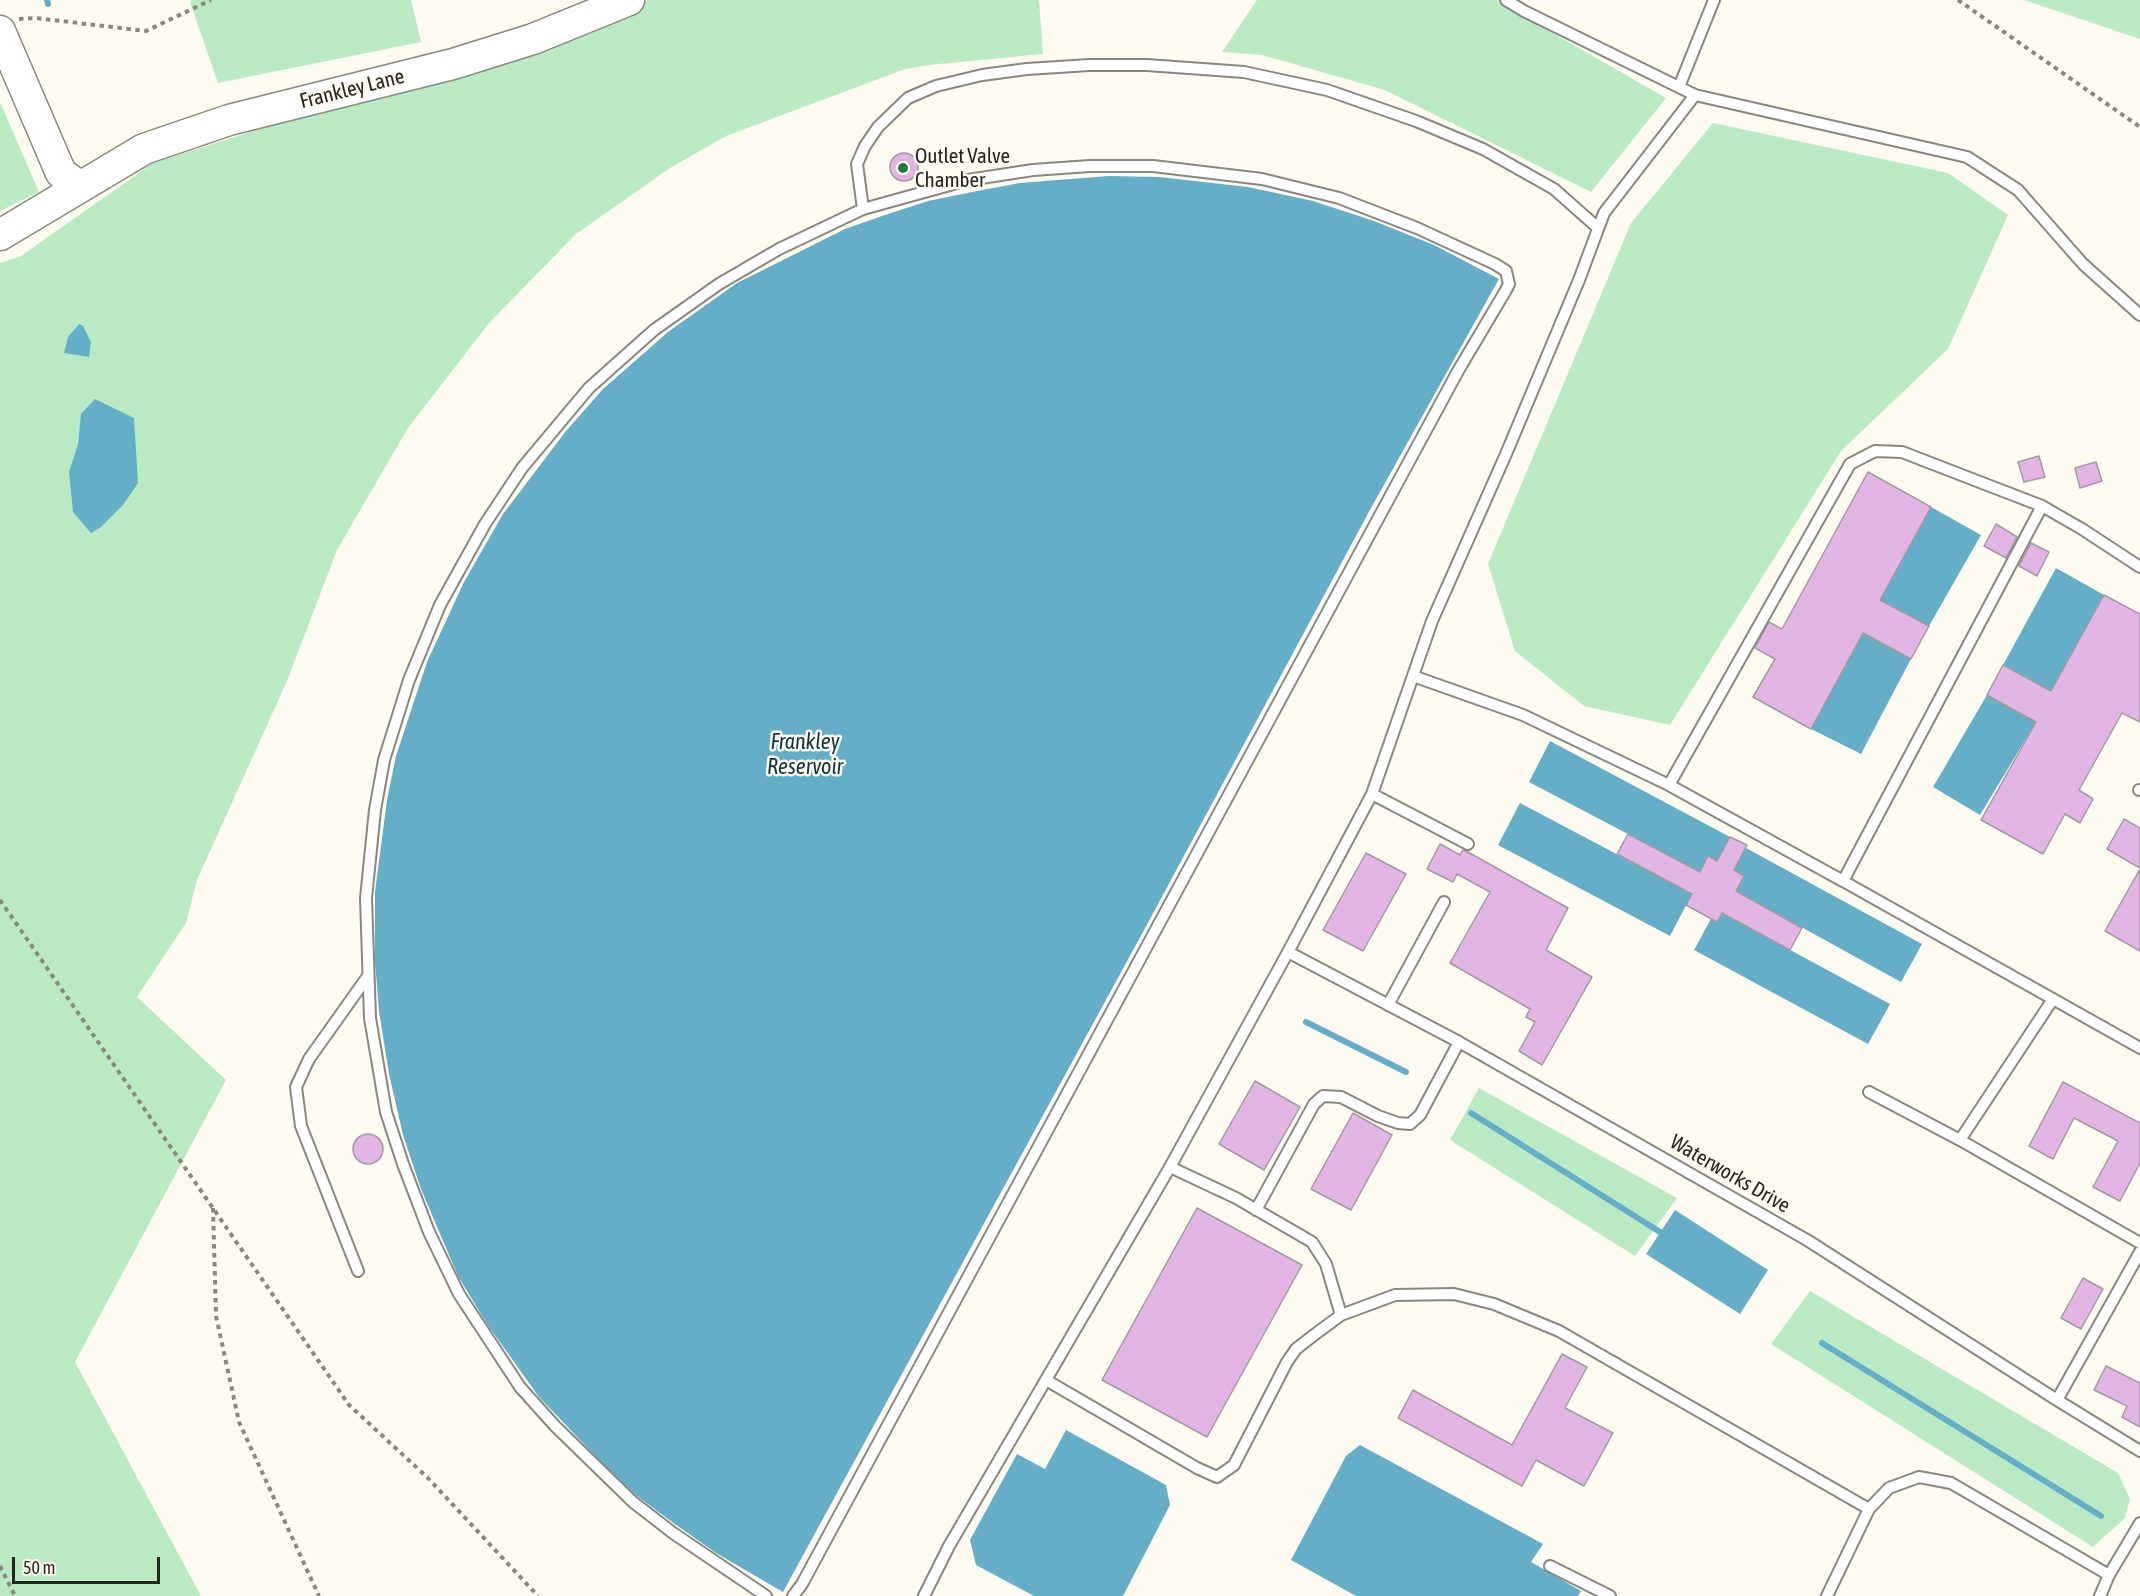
<!DOCTYPE html>
<html>
<head>
<meta charset="utf-8">
<style>
  body { margin:0 }
  #map { position:relative; width:2140px; height:1596px; overflow:hidden; background:#fdfaf0; font-family:"Asap Condensed",sans-serif }
  canvas { display:block }
  .scale { position:absolute; left:12px; top:1557px; width:148px; height:27px; box-sizing:border-box; border:3px solid #262521; border-top:0; padding-left:8px; font-size:18px; line-height:21px; white-space:nowrap; color:#262521; -webkit-text-stroke:4px #fdfaf0; paint-order:stroke }
</style>
</head>
<body>
<div id="map">
<canvas width="2140" height="1596"></canvas>
<div class="scale">50 m</div>
</div>
<script>
const context = document.querySelector('canvas').getContext('2d');
context.lineJoin = 'round';
function fill(path, color) { context.fillStyle = color; context.fill(path, 'evenodd'); }
const toPath = rows => new Path2D(rows.map(r => 'M' + r).join(''));
function strokePath(path, color, width, dash) { context.strokeStyle = color; context.lineWidth = width; context.lineCap = dash ? 'butt' : 'round'; context.setLineDash(dash || []); context.stroke(path); }
function drawText(font, color, halo, rows, align = 'center') {
  context.font = font + ' "Asap Condensed",sans-serif'; context.lineWidth = 5; context.setLineDash([]); context.textBaseline = 'middle'; context.strokeStyle = halo; context.fillStyle = color; for (const [text, x, y, turn = 0] of rows) {
    context.save(); context.translate(x, y); context.rotate((+turn || 0) * Math.PI / 180); context.textAlign = isNaN(turn) ? turn : align; if (halo) context.strokeText(text, 0, 0); context.fillText(text, 0, 0); context.restore();
  }
}
const green = toPath([
  [192,0,411,0,421,42,218,83,190,2],
  [648,0,1039,0,1043,54,929,65,905,69,726,136,670,168,576,234,489,323,408,428,337,550,287,681,197,880,186,923,137,997,226,1080,75,1362,201,1596,0,1596,0,263,21,256,153,163,616,16],
  [1257,0,1495,0,1666,98,1591,192,1385,90,1262,55,1222,52],
  [2024,0,2140,0,2140,39],
  [0,102,39,192,0,211],
  [1713,123,1948,173,2008,215,1948,349,1841,451,1670,725,1584,706,1515,651,1488,564,1631,223],
  [1479,1088,1677,1198,1635,1256,1450,1140],
  [1810,1291,2118,1473,2130,1499,2125,1518,2093,1547,1771,1344]
]);
const water = toPath([
  [1108,176,1159,177,1248,187,1313,201,1374,221,1434,245,1499,279,1371,508,1143,932,783,1592,716,1553,672,1522,637,1496,604,1465,539,1397,487,1324,458,1276,421,1189,403,1135,389,1074,379,1011,375,962,375,892,387,800,396,756,427,662,464,582,503,514,566,431,603,389,668,332,737,283,845,229,882,216,928,201,977,191,1020,183],
  [79,324,83,326,91,342,89,357,64,353,68,337],
  [95,399,134,418,138,483,123,505,101,527,91,533,73,512,69,472,78,444,81,414],
  [1931,507,1981,535,1929,626,1880,600],
  [2056,568,2104,595,2051,691,2003,665],
  [1863,633,1911,659,1861,754,1811,729],
  [1987,695,2036,722,1980,815,1933,787],
  [1550,741,1730,837,1717,861,1708,856,1700,872,1529,782],
  [1520,803,1692,894,1670,936,1498,845],
  [1746,848,1922,944,1901,982,1736,891,1744,876,1734,870],
  [1722,913,1890,1004,1868,1044,1694,950,1711,919],
  [1675,1210,1768,1270,1740,1314,1646,1254],
  [1066,1430,1166,1485,1170,1505,1123,1596,1034,1596,976,1565,970,1540,1017,1454,1045,1469],
  [1360,1445,1543,1544,1531,1562,1581,1591,1578,1596,1356,1596,1291,1560,1346,1456]
]);
const stream = toPath([
  [47,0,48,4],
  [1306,1022,1406,1072],
  [1471,1113,1660,1232],
  [1822,1343,2101,1516]
]);
const building = toPath([
  '890 167a14 14 0 1 1 28 0a14 14 0 1 1-28 0Z',
  [2039,456,2045,477,2024,482,2018,462,2039,456],
  [2096,462,2102,481,2080,488,2075,468,2096,462],
  [1868,472,1931,507,1880,600,1929,626,1911,659,1863,633,1811,729,1753,697,1775,659,1755,648,1769,622,1782,629,1868,472],
  [1996,524,2017,537,2006,558,1984,546,1996,524],
  [2031,543,2049,552,2037,576,2019,566,2031,543],
  [2104,595,2140,614,2140,722,2122,713,2079,790,2093,799,2080,823,2065,814,2043,854,1981,820,2036,722,1987,695,2003,665,2051,691,2104,595],
  [2124,819,2140,828,2140,868,2107,849,2124,819],
  [1628,834,1700,872,1708,856,1717,861,1730,837,1747,845,1734,870,1744,876,1736,891,1802,928,1790,950,1722,913,1717,922,1686,905,1692,894,1617,854,1628,834],
  [1440,844,1460,855,1463,850,1466,851,1568,908,1546,950,1592,977,1542,1065,1519,1051,1535,1022,1526,1017,1530,1009,1450,963,1490,892,1457,874,1453,882,1427,869,1440,844],
  [1366,853,1406,874,1363,951,1323,930,1366,853],
  [2140,869,2140,951,2105,931,2140,869],
  [1255,1081,1300,1107,1264,1170,1219,1144,1255,1081],
  [2063,1082,2140,1123,2140,1163,2120,1201,2093,1187,2118,1141,2074,1118,2053,1159,2029,1146,2063,1082],
  [1353,1113,1392,1135,1351,1210,1311,1189,1353,1113],
  '353 1149a15 15 0 1 1 30 0a15 15 0 1 1-30 0Z',
  [1197,1208,1302,1265,1207,1437,1102,1380,1197,1208],
  [2083,1278,2103,1289,2081,1329,2061,1318,2083,1278],
  [1562,1354,1587,1367,1565,1408,1613,1433,1584,1486,1536,1460,1522,1486,1398,1418,1413,1390,1512,1445,1562,1354],
  [2106,1366,2140,1383,2140,1427,2122,1417,2127,1406,2094,1390,2106,1366]
]);
const path = toPath([
  [1958,0,2140,127],
  [19,19,36,18,146,31,211,0],
  [0,900,349,1405,428,1478,538,1596],
  [213,1208,216,1316,239,1422,319,1596],
  [0,1566,15,1596]
]);
const lane = toPath([
  [1506,0,1524,11,1695,95],
  [1679,87,1714,0],
  [863,209,857,164,865,146,878,127,908,98,936,86,982,75,1027,69,1089,65,1147,65,1244,72,1327,90,1416,121,1483,149,1554,189,1598,228],
  [2140,567,2082,529,2042,506,1843,881,2140,1048],
  [1413,676,1523,715,1669,785,1843,881],
  [1669,785,1850,464,1875,451,1902,452,2042,506],
  [2139,790,2140,790],
  [1372,794,1432,621,1506,454,1579,280,1604,213,1695,95,1967,157,2018,190,2083,264,2140,315],
  [1288,952,1459,1042,1807,1240,2057,1400,2140,1451],
  [2053,999,1960,1140,2140,1243],
  [1388,1005,1444,902],
  [1869,1092,1960,1140],
  [1170,1167,1236,1198,1312,1242,1326,1264,1341,1315],
  [1256,1210,1314,1104,1323,1096,1341,1097,1378,1116,1398,1123,1410,1124,1420,1115,1459,1042],
  [358,1271,301,1126,296,1087,309,1059,368,976],
  [1046,1380,1197,1468,1217,1477,1234,1465,1287,1362,1296,1349,1314,1335,1341,1315,1395,1295,1454,1294,1494,1304,1559,1331,1869,1509],
  [2057,1400,2140,1252],
  [1550,1566,1610,1596],
  [766,1596,673,1533,633,1502,555,1426,520,1387,459,1294,429,1232,403,1164,386,1112,370,1018,366,898,375,810,384,760,409,680,440,605,485,524,522,468,589,388,654,330,719,284,779,249,863,209,968,180,1033,170,1090,166,1153,166,1262,179,1339,198,1417,228,1495,264,1506,271,1509,284,1506,290,1458,371,802,1584,793,1596],
  [924,1596,949,1546,1170,1167,1288,952,1372,794,1468,844],
  [1827,1596,1869,1509,1889,1488,1919,1477,1951,1483,2109,1575,2140,1523],
  [2100,1596,2109,1575]
]);
const secondary = toPath([
  [0,31,61,173,79,186],
  [0,235,144,149,229,120,453,64,533,39,629,0]
]);
const markers = [
  [903,168,6,"#12833a"]
];
const streetNames = [
  ["Frankley Lane",352,89,-14],
  ["Waterworks Drive",1730,1174,30]
];
const poiNames = [
  ["Outlet Valve",915,156],
  ["Chamber",915,180]
];
const waterNames = [
  ["Frankley",805,742],
  ["Reservoir",805,767]
];
fill(green, '#baeac3');
fill(water, '#64afc7');
strokePath(stream, '#64afc7', 6);
fill(building, '#e3b5e5');
strokePath(building, '#a19aa1', 1.5);
strokePath(lane, '#8b877f', 14);
strokePath(secondary, '#8b877f', 33);
strokePath(path, '#898780', 4, [4.5, 4.5]);
strokePath(lane, '#fff', 10);
strokePath(secondary, '#fff', 30);
for (const [x, y, r, color] of markers) { const dot = new Path2D(); dot.arc(x, y, r, 0, 2 * Math.PI); context.fillStyle = color; context.fill(dot); strokePath(dot, '#fdfaf0', 2); }
drawText('21px', '#262521', '#fdfaf0', streetNames);
drawText('21px', '#262521', '#fdfaf0', poiNames, 'left');
drawText('italic 22px', '#10343f', '#fdfaf0', waterNames);
</script>
</body>
</html>
